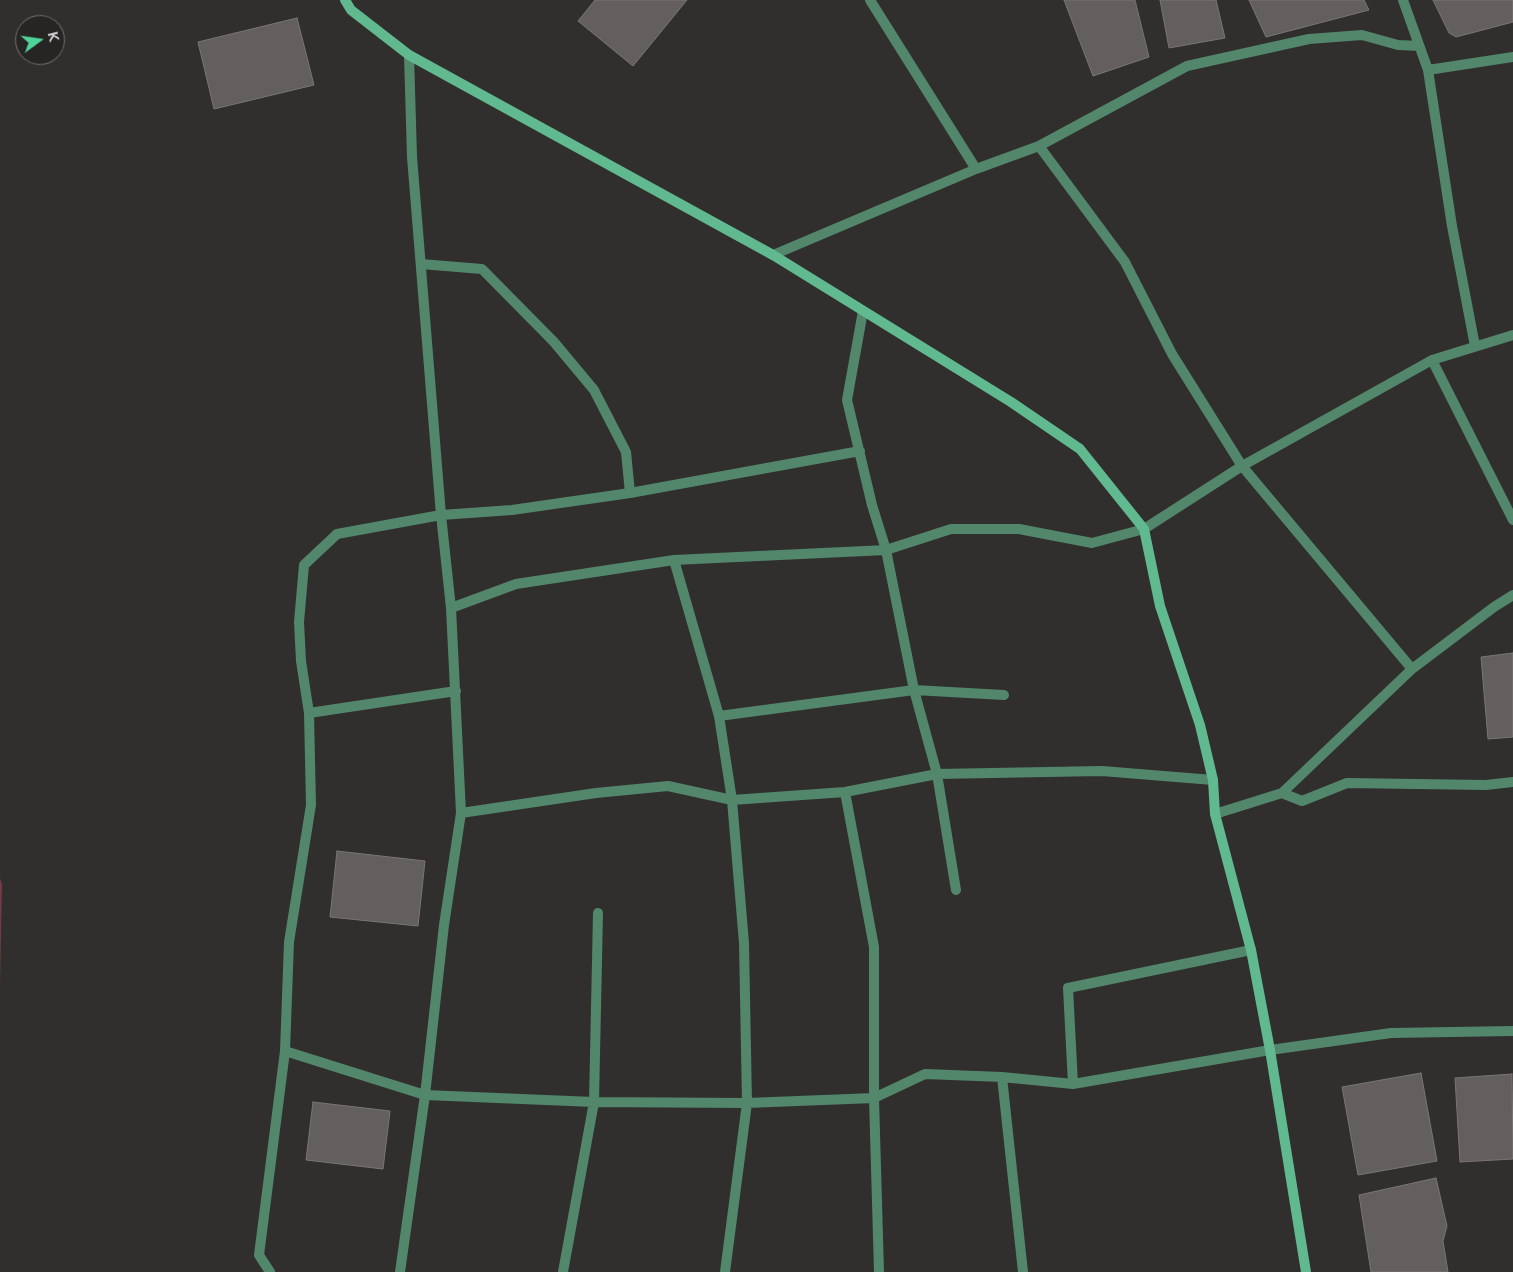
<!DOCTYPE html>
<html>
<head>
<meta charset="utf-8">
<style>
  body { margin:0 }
  #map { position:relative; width:1513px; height:1272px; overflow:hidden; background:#312e2e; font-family:Mulish,sans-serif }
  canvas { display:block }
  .north { position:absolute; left:15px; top:15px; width:50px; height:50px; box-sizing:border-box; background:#272424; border:1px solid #727070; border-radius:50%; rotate:76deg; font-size:14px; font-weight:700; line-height:20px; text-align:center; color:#e3e1e1 }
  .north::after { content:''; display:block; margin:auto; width:18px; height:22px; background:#4ed399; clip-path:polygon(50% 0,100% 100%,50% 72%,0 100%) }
</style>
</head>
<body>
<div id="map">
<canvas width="1513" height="1272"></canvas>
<div class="north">K</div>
</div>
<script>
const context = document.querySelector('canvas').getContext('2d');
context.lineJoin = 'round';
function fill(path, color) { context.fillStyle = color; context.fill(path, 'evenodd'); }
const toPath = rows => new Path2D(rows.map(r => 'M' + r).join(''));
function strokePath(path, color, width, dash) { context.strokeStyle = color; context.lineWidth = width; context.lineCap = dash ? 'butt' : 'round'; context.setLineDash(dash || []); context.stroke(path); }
const green = toPath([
  [0,878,2,884,0,986]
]);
const building = toPath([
  [595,0,687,0,633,66,578,21,595,0],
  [1064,0,1135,0,1149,57,1093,76,1064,0],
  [1160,0,1216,0,1225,38,1169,48,1160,0],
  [1249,0,1364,0,1369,10,1266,37,1249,0],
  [1433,0,1513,0,1513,22,1456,37,1449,33,1433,0],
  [297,18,314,85,214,109,198,42,297,18],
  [1513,653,1513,737,1488,739,1481,657,1513,653],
  [337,851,425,861,418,926,330,917,337,851],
  [1421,1073,1437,1161,1358,1175,1342,1087,1421,1073],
  [1512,1074,1513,1159,1460,1162,1455,1078,1512,1074],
  [313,1102,390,1111,383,1169,306,1160,313,1102],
  [1436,1178,1447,1226,1443,1241,1448,1272,1371,1272,1359,1195,1436,1178]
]);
const lane = toPath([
  [421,264,482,269,554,342,594,390,626,452,630,493],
  [719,716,914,690]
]);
const street = toPath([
  [870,0,976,169],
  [1403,0,1428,70,1452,226,1475,346],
  [1428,70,1513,57],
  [1039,146,1125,262,1172,354,1242,466,1412,669],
  [773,255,976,169,1039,146,1187,66,1309,39,1362,35,1398,45,1419,46],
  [863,311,847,400,872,505,886,550,914,690,937,774,956,890],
  [1432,360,1513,520],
  [674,560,719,716,732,800,744,943,747,1103,725,1272],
  [451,608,516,584,674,560,886,550,951,529,1019,529,1092,543,1144,529,1242,466,1432,360,1513,335],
  [914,690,1004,695],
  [309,713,456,691],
  [845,792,874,947,874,1098,879,1272],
  [1282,793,1302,801,1347,783,1486,785,1513,782],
  [461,813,596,793,668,786,732,800,845,792,937,774,1102,771,1213,780],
  [1215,814,1282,793,1412,669,1494,607,1513,595],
  [285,1051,425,1095,594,1102,747,1103,874,1098,925,1074,1002,1077,1073,1084,1270,1050,1391,1033,1513,1031],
  [1002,1077,1023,1272],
  [1073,1084,1068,988,1251,950],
  [270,1272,259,1255,285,1051,289,942,311,805,309,713,301,661,299,622,304,565,337,534,441,515,512,510,630,493,860,451],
  [400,1272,425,1095,444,925,461,813,451,608,441,515,412,157,409,55],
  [563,1272,594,1102,598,913]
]);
const secondary = toPath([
  [345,0,351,10,409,55,773,255,1011,402,1080,449,1144,529,1160,606,1200,725,1213,780,1215,814,1251,950,1270,1050,1306,1272]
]);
fill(green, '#733c43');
fill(building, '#635f5f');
strokePath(building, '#7a7676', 1);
strokePath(lane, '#52876c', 10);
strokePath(street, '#52876c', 10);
strokePath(secondary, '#61b98f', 10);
</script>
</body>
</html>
